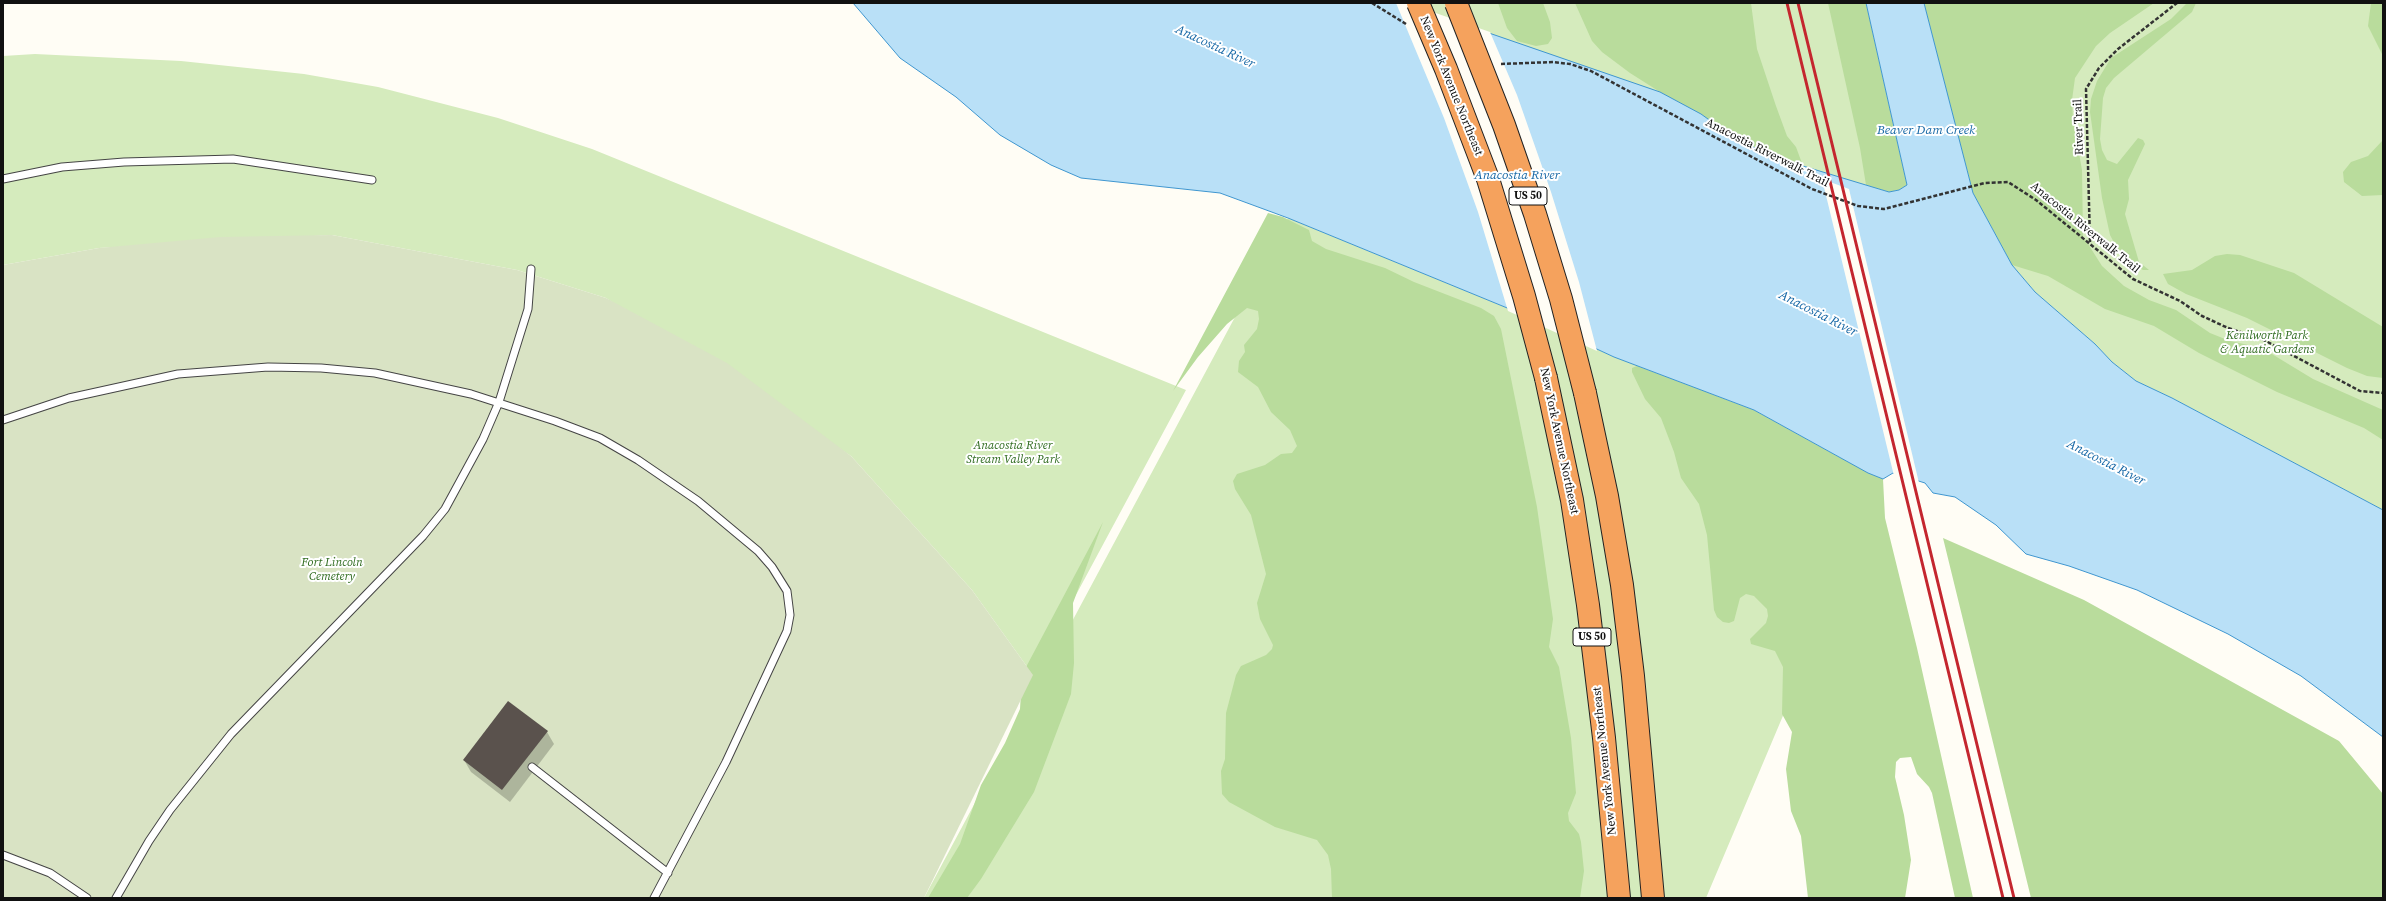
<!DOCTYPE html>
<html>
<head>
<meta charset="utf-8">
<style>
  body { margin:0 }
  #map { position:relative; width:2386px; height:901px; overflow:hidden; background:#fffdf5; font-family:"Source Serif 4",serif }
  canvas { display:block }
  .frame { position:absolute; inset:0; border:4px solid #111; pointer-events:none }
</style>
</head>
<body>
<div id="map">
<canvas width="2386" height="901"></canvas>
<div class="frame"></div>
</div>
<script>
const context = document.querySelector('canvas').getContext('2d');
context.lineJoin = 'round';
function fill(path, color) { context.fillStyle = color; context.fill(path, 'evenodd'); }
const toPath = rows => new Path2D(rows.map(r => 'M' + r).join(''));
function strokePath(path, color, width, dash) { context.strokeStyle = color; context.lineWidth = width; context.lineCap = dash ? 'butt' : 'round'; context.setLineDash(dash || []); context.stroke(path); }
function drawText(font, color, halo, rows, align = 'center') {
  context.font = font + ' "Source Serif 4",serif'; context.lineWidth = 4; context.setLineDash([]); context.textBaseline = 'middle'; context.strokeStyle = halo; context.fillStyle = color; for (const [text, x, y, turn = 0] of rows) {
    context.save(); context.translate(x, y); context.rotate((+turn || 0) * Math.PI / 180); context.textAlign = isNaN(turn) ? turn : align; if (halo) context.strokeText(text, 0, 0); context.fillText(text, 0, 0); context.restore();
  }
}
const green = toPath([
  [1402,3,1866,3,1879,190,1803,166],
  [1924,3,2383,3,2383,510,2172,398,2136,381,2112,362,2095,344,2035,292,2012,265,1963,158],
  [35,54,181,61,304,74,378,87,498,118,592,149,1186,390,1033,675,972,590,851,456,606,298,517,270,332,235,99,248,3,265,3,56],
  [1288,218,1517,312,1614,357,1706,391,1883,479,1706,898,924,898]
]);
const forest = toPath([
  [1498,3,1543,3,1550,22,1552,38,1548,44,1536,46,1517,41,1507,28],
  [1575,3,1751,3,1757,49,1776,106,1787,136,1796,147,1803,166,1740,142,1701,114,1660,92,1630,73,1602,52,1592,41],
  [1828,3,1866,3,1907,185,1899,190,1889,192,1866,185,1860,148],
  [1924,3,2154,3,2110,33,2096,46,2075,78,2072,100,2073,120,2082,170,2083,236,2102,266,2124,286,2149,300,2176,310,2210,333,2230,341,2262,348,2313,379,2383,410,2383,440,2364,428,2277,392,2199,353,2154,326,2105,309,2048,276,2012,265,1973,193],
  [2187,3,2196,3,2192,12,2114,78,2106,88,2103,98,2100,139,2102,150,2107,160,2117,164,2138,138,2143,140,2145,144,2128,180,2129,199,2125,214,2139,262,2149,270,2143,270,2130,262,2118,250,2110,235,2102,198,2090,112,2091,99,2097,81,2111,58,2171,19],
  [2371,3,2383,3,2383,56,2368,26],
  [2383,140,2383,195,2362,196,2344,182,2343,172,2351,162,2368,156],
  [1268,213,1283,217,1309,230,1312,241,1326,249,1385,268,1414,282,1481,308,1494,316,1501,329,1537,507,1553,619,1549,647,1559,667,1571,738,1576,793,1568,813,1569,821,1579,834,1581,842,1584,871,1580,898,1332,898,1331,869,1328,855,1317,840,1275,827,1229,802,1222,794,1221,771,1225,759,1226,713,1236,675,1241,666,1266,655,1272,649,1273,645,1260,619,1257,603,1266,574,1251,515,1235,489,1233,481,1237,474,1265,465,1281,454,1292,453,1297,446,1290,430,1271,412,1258,387,1238,372,1239,361,1245,352,1244,345,1257,329,1259,319,1258,311,1247,308,1227,324,1198,357,1173,391],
  [2227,254,2240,255,2294,273,2383,327,2383,378,2367,376,2347,368,2247,318,2186,294,2168,284,2163,274,2192,270,2215,256],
  [1637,366,1754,410,1868,473,1883,479,1885,518,1917,648,1973,898,1955,898,1932,793,1929,787,1917,774,1911,757,1900,758,1896,762,1895,777,1904,815,1911,860,1905,898,1808,898,1801,836,1791,811,1786,769,1792,732,1782,714,1783,667,1775,651,1751,644,1750,639,1766,623,1768,616,1767,609,1754,596,1746,594,1740,598,1734,621,1729,623,1723,622,1717,617,1714,610,1707,535,1699,504,1681,478,1674,452,1661,418,1645,399,1632,372,1632,368],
  [1103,522,1073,603,1074,663,1071,694,1034,792,981,879,967,898,928,898,960,844,981,785,1005,743,1020,709,1021,693,1016,686],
  [1943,538,2084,600,2339,741,2383,794,2383,898,2031,898]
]);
const cemetery = toPath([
  [332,235,517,270,606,298,727,363,851,456,972,590,1033,675,924,898,3,898,3,265,99,248,220,237]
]);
const water = toPath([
  [853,3,1402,3,1660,92,1701,114,1740,142,1803,166,1889,192,1899,190,1907,185,1866,3,1924,3,1973,193,2012,265,2035,292,2095,344,2112,362,2136,381,2172,398,2383,510,2383,737,2301,676,2228,634,2137,590,2069,566,2026,554,1996,525,1955,497,1933,493,1925,483,1893,473,1883,479,1868,473,1754,410,1614,357,1517,312,1288,218,1220,193,1081,178,1051,165,1000,135,956,97,900,58,853,3]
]);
const pier = toPath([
  [1396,3,1407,3,1490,32,1517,95,1551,192,1579,282,1597,351,1508,311,1478,212,1444,118],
  [1822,179,1849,189,1919,483,1894,476]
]);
const shadow = toPath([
  [547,732,554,744,510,802,471,772,464,760]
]);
const building = toPath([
  [508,701,548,731,502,790,463,760]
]);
const path = toPath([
  [1372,3,1406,24],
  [1501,64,1553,62,1570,64,1591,71,1812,189,1858,206,1884,209,1985,183,2008,182,2036,200,2133,279,2180,301,2202,316,2228,328,2262,339,2360,391,2383,393],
  [2090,242,2086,89,2099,68,2118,49,2177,3]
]);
const lane = toPath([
  [3,179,62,167,124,162,233,159,372,180],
  [3,420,69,398,178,374,268,367,321,368,375,373,471,394,555,421,600,438,638,460,698,501,758,551,772,567,787,591,790,615,787,631,726,762,654,898],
  [532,767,668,873],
  [3,855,50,873,87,898],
  [116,898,149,841,170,810,231,734,423,536,445,509,483,439,499,402,528,309,531,269]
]);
const highway = toPath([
  [1546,378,1572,500,1588,605,1604,738,1619,898],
  [1585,393,1607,496,1622,585,1633,676,1653,898]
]);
const rail = toPath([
  [1787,3,2003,898],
  [1798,3,2014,898]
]);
const highwayBridge = toPath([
  [1418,3,1446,69,1488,179,1524,296,1546,378],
  [1456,3,1504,125,1535,214,1561,299,1585,393]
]);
const shields = [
  [1528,196,38],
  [1592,637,38]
];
const shieldNames = [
  ["US 50",1528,196],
  ["US 50",1592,637]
];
const streetNames = [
  ["New York Avenue Northeast",1451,86,68],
  ["River Trail",2079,127,-92],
  ["Anacostia Riverwalk Trail",1767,153,27],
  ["Anacostia Riverwalk Trail",2085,228,39],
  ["New York Avenue Northeast",1559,441,78],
  ["New York Avenue Northeast",1605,761,-96]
];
const parkNames = [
  ["Kenilworth Park",2267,336],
  ["& Aquatic Gardens",2267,350],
  ["Anacostia River",1013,446],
  ["Stream Valley Park",1013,460],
  ["Fort Lincoln",332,563],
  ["Cemetery",332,577]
];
const waterNames = [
  ["Anacostia River",1215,47,25],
  ["Beaver Dam Creek",1926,131],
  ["Anacostia River",1517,176],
  ["Anacostia River",1818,314,27],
  ["Anacostia River",2106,463,27]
];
fill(green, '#d5ebbd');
fill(forest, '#b9dc9c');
fill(cemetery, '#d9e3c4');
fill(water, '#b9e0f7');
strokePath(water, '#3f96cf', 1);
fill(pier, '#fffdf5');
fill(shadow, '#0003');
fill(building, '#5a524d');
strokePath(lane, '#444', 9);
strokePath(highway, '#222', 24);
strokePath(path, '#333', 2.5, [4, 2]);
strokePath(lane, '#fff', 7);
strokePath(highway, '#f5a25d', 22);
strokePath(rail, '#c4262e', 3);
strokePath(highwayBridge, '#222', 24, []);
strokePath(highwayBridge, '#f5a25d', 22);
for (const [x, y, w] of shields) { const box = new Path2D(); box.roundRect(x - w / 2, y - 9, w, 18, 3); context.fillStyle = '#fff'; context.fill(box); strokePath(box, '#111', 1); }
drawText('bold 11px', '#111', null, shieldNames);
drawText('12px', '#111', '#fff', streetNames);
drawText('italic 12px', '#2f6b1f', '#fff', parkNames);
drawText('italic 13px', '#1768a6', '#fff', waterNames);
</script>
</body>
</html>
